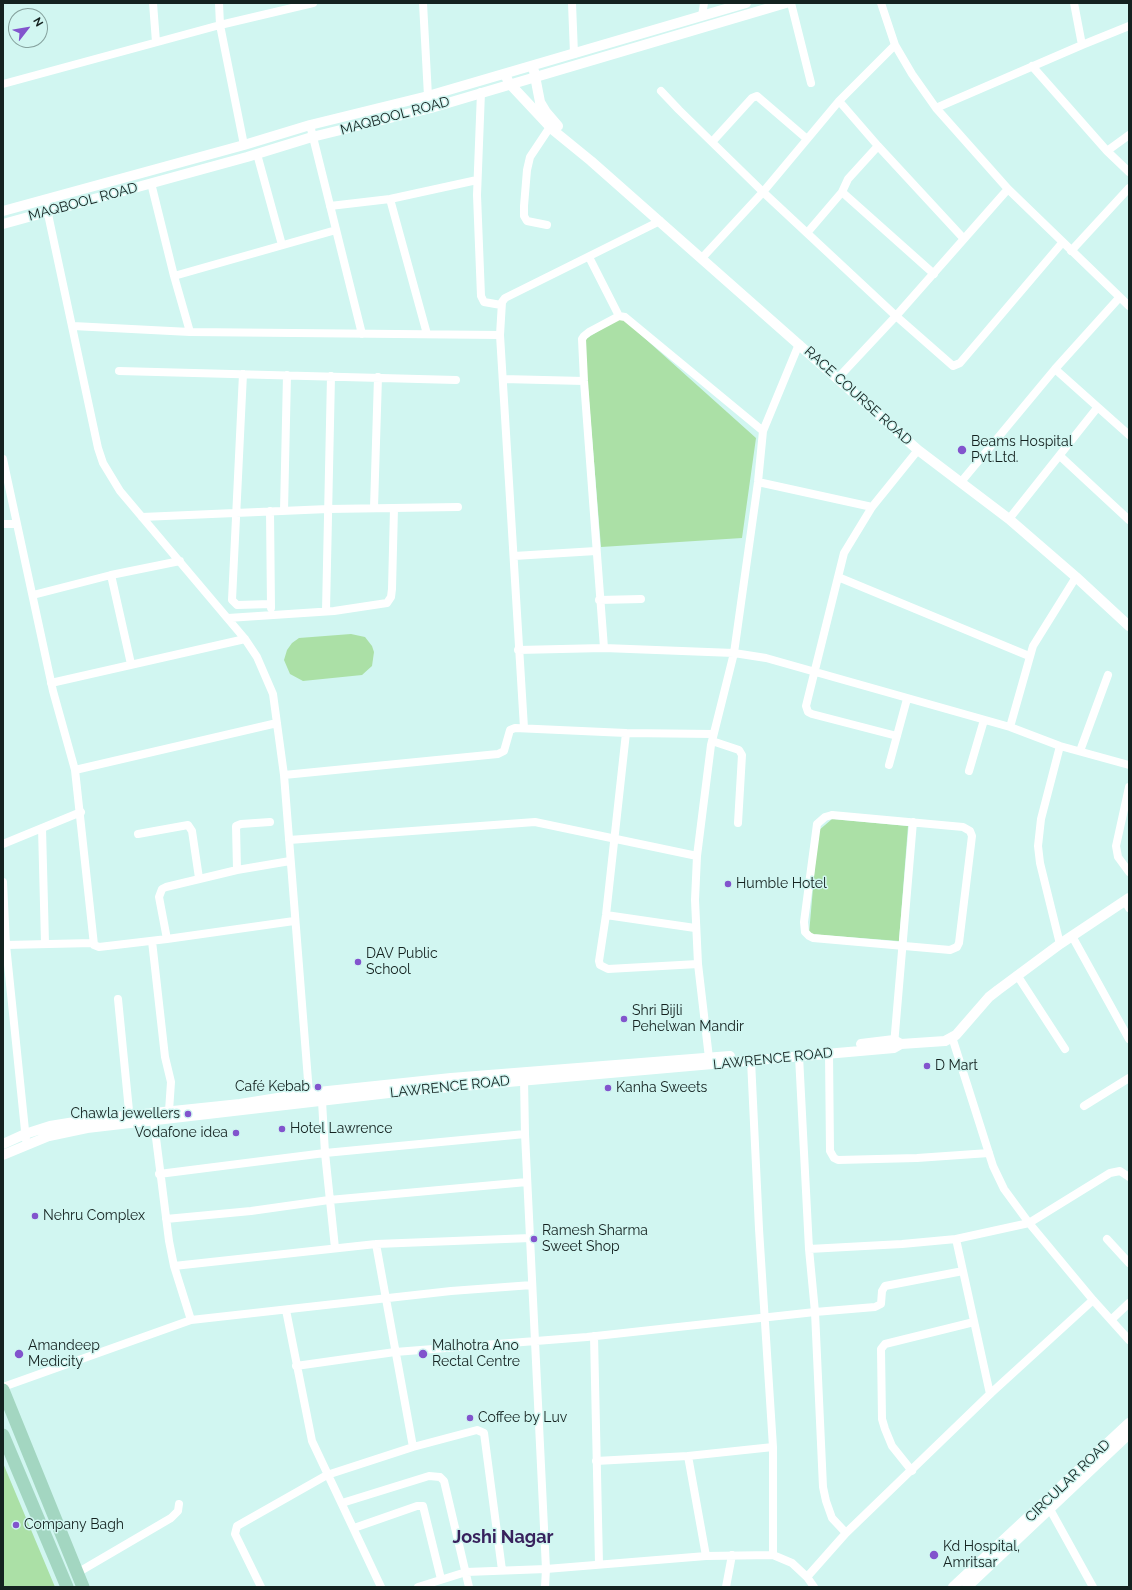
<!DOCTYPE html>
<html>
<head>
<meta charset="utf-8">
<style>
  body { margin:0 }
  #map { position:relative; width:1132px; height:1590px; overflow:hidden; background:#d1f6f1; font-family:Raleway,sans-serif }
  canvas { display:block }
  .frame { position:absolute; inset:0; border:4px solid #142220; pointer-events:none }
  .north { position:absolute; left:8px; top:8px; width:40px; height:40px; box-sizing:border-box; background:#d1f6f1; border:1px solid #85a19d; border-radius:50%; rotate:59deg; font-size:11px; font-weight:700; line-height:16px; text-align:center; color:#142220 }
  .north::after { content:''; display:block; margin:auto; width:14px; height:18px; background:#8254cd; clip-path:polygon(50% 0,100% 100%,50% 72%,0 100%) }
</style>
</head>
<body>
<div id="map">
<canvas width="1132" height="1590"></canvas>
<div class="frame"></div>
<div class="north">N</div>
</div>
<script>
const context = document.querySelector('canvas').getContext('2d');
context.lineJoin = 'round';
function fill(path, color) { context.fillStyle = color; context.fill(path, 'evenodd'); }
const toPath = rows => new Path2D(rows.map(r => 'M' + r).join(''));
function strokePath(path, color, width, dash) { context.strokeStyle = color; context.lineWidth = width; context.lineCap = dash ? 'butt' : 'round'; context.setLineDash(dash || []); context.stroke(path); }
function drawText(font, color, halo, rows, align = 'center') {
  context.font = font + ' Raleway,sans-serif'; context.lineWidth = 3; context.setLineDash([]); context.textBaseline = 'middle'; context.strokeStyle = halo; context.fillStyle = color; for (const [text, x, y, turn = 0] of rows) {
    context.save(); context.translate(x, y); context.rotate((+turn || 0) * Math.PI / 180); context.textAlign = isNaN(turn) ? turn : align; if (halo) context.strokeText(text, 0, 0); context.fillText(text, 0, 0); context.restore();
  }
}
const green = toPath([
  [621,317,756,438,742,538,601,547,584,340],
  [351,634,365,637,372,646,374,652,372,666,362,675,303,681,290,674,284,660,287,650,292,643,299,638],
  [832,819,908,826,899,941,809,934,818,831],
  [3,1463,55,1587,3,1587]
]);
const minor = toPath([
  [153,3,156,42],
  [219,3,220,25,244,145],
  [423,3,428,96],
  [572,3,574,54],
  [791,3,811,83],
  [881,3,895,45,912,74,936,108,1008,189,1129,306],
  [1074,3,1082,45],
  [702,16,704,3],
  [1032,66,1107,151,1129,172],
  [3,84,220,25,313,3],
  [661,91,679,110,763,192,896,316,953,366,960,363,1062,243],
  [481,92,477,195,481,296,484,302,501,305],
  [839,101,878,146,964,239],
  [936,108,1082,45,1129,26],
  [310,125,362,334],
  [712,142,752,98,757,96,807,139],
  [878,146,848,179,842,192,934,274],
  [1107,151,1129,135],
  [257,154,282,245],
  [151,183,174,276,190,332],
  [390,199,427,334],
  [45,200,98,448,103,463,120,491,245,639,257,657,273,694,284,775,309,1093],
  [330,206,390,199,477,180],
  [547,225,527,221,524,216,524,206,527,170,530,157,550,127],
  [807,233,842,192],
  [1071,251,1129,188],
  [589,257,619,316],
  [702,258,763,192,839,101,895,45],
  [174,276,336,230],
  [73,326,190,332,500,335,502,302,505,298,660,221],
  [500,335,524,728],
  [1055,369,1129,435],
  [119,371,456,380],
  [243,374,232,600,237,605,271,604],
  [503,379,584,381],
  [837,379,896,316,1008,189],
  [1060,456,1129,520],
  [3,459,53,691,75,770,94,945,99,947,167,939,294,921],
  [758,482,872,507],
  [961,482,1055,369,1119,298],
  [374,508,378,377],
  [270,511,271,608],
  [284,511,287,375],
  [142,517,328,509,458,507],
  [1009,519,1097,408],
  [3,524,16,524],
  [514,556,596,551],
  [111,575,131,664],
  [838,577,1029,656],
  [33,595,111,575,180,561],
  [599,600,641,599],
  [326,611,331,376],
  [228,618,334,611,387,603,391,597,392,589,394,508],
  [604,648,584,381,582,339,584,336,589,332,619,316,625,317,763,431],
  [518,650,604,648,734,653,766,658,1010,727,1060,746,1129,765],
  [51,683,245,639],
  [1010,727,1033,646,1076,577],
  [626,733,606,915,599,961,600,965,608,969,698,964],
  [897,736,812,714,808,712,806,706,844,553,872,507,918,450],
  [712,741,739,750,742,755,738,823],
  [1080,751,1108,675],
  [889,765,907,699],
  [75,770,277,723],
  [969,771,984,720],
  [284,775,498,754,504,751,510,730,515,728,626,733,713,734],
  [1129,787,1116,846,1118,857,1129,872],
  [832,815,963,827,970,831,972,836,959,943,957,947,950,950,813,938,809,936,805,932,804,922,817,824,825,817,832,815],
  [42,828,45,943],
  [138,834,188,825,192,831,199,878],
  [289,840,535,822,697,856],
  [3,844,81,812],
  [237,870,236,826,241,824,270,822],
  [3,882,6,945,26,1140],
  [1125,901,1129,908],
  [606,915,695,928],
  [1072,936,1129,1039],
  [167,939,159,897,162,889,166,887,237,870,290,861],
  [152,941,165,1057,171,1082,169,1111],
  [1060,944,1040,863,1038,846,1041,819,1060,746],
  [6,945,93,943],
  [1017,975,1065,1049],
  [118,999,130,1121],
  [952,1037,993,1166,1004,1189,1029,1223,1093,1300,1129,1340],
  [894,1045,913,822],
  [829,1053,830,1151,834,1158,838,1160,917,1158,989,1153],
  [799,1056,809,1249,815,1312,823,1487,826,1501,832,1518,846,1533],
  [709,1058,698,964,695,900,697,856,711,745,734,653,758,482,763,431,799,344],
  [751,1060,759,1229,773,1447,773,1555],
  [524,1079,525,1134,546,1569,545,1587],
  [322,1101,325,1153,335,1248],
  [1084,1106,1129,1078],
  [154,1122,169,1241,174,1266,191,1320],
  [159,1174,325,1153,525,1134],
  [166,1219,251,1211,329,1200,527,1182],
  [956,1239,990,1394],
  [1107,1239,1129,1263],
  [809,1249,902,1244,956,1239,1029,1223,1110,1173,1120,1171,1129,1177],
  [174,1266,376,1244,531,1238],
  [286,1310,312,1441,381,1587],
  [1111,1320,1129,1303],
  [594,1336,599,1564],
  [296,1366,395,1352,587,1337,815,1312,875,1307,881,1304,882,1291,885,1286,963,1271],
  [3,1387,191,1320,451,1291,532,1285],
  [413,1447,477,1430,484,1433,502,1570],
  [688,1456,706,1556],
  [596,1461,688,1456,773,1447],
  [912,1471,892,1446,885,1429,882,1419,881,1349,885,1344,974,1322],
  [342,1503,429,1476,440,1477,444,1481,469,1587],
  [1047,1504,1093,1587],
  [354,1528,417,1506,423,1506,441,1579],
  [77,1573,171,1518,178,1511,179,1504],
  [807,1577,846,1533,990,1394,1093,1300],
  [261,1587,235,1534,237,1526,327,1475,413,1447,376,1244],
  [418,1587,466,1572,546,1569,706,1556,773,1555,792,1563,807,1577,814,1587],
  [726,1587,732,1555]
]);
const tertiary = toPath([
  [534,71,540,102,546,112,558,126],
  [505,74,509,83,553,130,591,161,918,450,1009,519,1076,577,1129,626],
  [3,211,244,145,310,125,428,96,746,3],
  [3,224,247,157,312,137,431,108,786,3],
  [861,1044,894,1040,901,1044],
  [3,1144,25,1134,50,1126,87,1120,240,1104,309,1093,451,1078,730,1056],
  [3,1155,49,1136,87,1128,406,1091,894,1048,901,1044,945,1041,956,1035,989,997,998,990,1060,944,1129,898],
  [953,1587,1129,1423],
  [967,1587,1129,1434]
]);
const primary = toPath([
  [3,1390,83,1587],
  [3,1435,67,1587]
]);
const markers = [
  [962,450,5,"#8254cd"],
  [728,884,4,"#8254cd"],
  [358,962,4,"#8254cd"],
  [624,1019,4,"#8254cd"],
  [927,1066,4,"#8254cd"],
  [318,1087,4,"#8254cd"],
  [608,1088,4,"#8254cd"],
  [188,1114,4,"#8254cd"],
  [282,1129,4,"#8254cd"],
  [236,1133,4,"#8254cd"],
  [35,1216,4,"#8254cd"],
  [534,1239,4,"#8254cd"],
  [19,1354,5,"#8254cd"],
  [423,1354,5,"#8254cd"],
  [470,1418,4,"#8254cd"],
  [16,1525,4,"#8254cd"],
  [934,1555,5,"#8254cd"]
];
const streetNames = [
  ["MAQBOOL ROAD",395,116,-15],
  ["MAQBOOL ROAD",83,202,-15],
  ["RACE COURSE ROAD",858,396,42],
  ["LAWRENCE ROAD",773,1059,-6],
  ["LAWRENCE ROAD",450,1087,-6],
  ["CIRCULAR ROAD",1068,1481,-44]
];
const poiNames = [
  ["Beams Hospital",971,442],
  ["Pvt.Ltd.",971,458],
  ["Humble Hotel",736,884],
  ["DAV Public",366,954],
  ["School",366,970],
  ["Shri Bijli",632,1011],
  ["Pehelwan Mandir",632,1027],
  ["D Mart",935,1066],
  ["Café Kebab",310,1087,"right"],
  ["Kanha Sweets",616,1088],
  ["Chawla jewellers",180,1114,"right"],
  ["Hotel Lawrence",290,1129],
  ["Vodafone idea",228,1133,"right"],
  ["Nehru Complex",43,1216],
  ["Ramesh Sharma",542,1231],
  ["Sweet Shop",542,1247],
  ["Amandeep",28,1346],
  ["Medicity",28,1362],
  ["Malhotra Ano",432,1346],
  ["Rectal Centre",432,1362],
  ["Coffee by Luv",478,1418],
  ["Company Bagh",24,1525],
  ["Kd Hospital,",943,1547],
  ["Amritsar",943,1563]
];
const districtNames = [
  ["Joshi Nagar",503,1538]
];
fill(green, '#abe0a6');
strokePath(minor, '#fff', 8);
strokePath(tertiary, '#fff', 10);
strokePath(primary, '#a3d6c1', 13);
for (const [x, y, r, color] of markers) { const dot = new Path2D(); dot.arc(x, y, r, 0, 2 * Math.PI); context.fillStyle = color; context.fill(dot); strokePath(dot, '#d1f6f1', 1.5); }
drawText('14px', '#142220', '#d1f6f1', streetNames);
drawText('14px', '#142220', '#d1f6f1', poiNames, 'left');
drawText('bold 18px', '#38225d', '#d1f6f1', districtNames);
</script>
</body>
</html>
